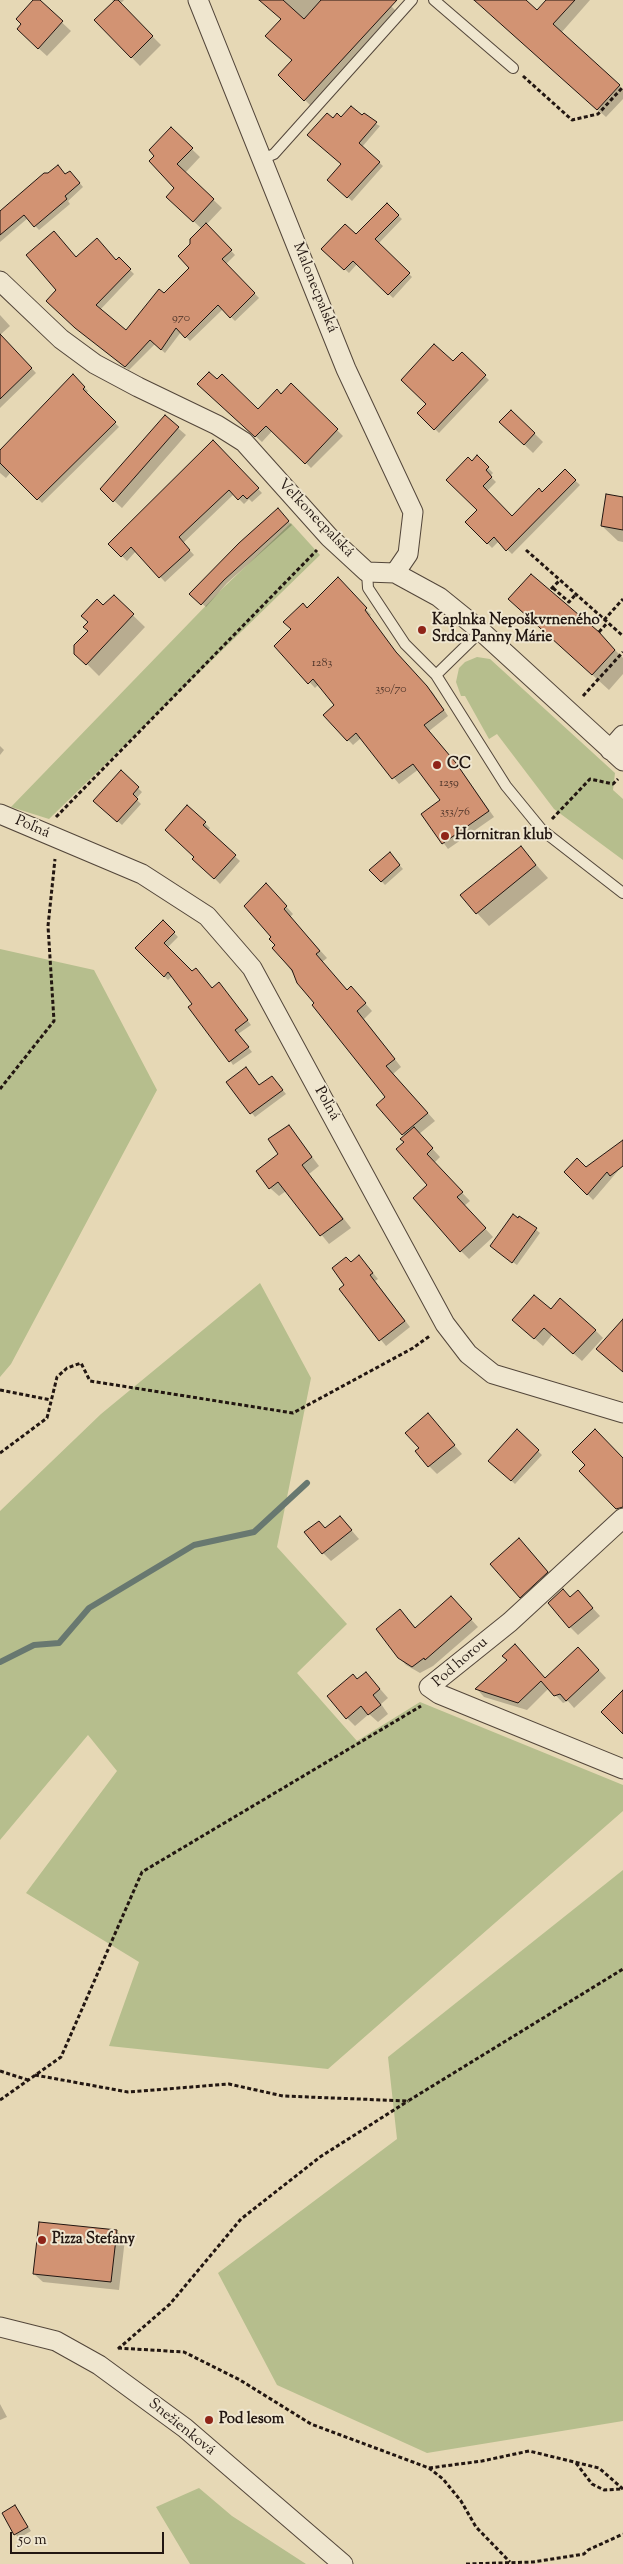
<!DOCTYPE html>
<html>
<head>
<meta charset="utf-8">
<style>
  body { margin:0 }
  #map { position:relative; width:623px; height:2564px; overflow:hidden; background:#e6d8b5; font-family:"Sorts Mill Goudy",serif }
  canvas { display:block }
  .scale { position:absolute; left:10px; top:2532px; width:154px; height:22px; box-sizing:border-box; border:2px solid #221611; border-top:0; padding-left:6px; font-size:15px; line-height:18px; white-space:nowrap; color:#221611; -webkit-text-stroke:4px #efe6cf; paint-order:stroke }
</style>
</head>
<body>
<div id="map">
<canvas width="623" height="2564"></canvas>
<div class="scale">50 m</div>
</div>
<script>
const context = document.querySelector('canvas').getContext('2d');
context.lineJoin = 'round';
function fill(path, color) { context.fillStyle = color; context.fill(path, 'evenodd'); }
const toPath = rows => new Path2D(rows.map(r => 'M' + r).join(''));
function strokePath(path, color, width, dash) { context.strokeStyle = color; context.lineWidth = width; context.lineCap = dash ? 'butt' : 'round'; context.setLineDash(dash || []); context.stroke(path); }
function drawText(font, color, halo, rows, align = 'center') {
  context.font = font + ' "Sorts Mill Goudy",serif'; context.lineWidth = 4; context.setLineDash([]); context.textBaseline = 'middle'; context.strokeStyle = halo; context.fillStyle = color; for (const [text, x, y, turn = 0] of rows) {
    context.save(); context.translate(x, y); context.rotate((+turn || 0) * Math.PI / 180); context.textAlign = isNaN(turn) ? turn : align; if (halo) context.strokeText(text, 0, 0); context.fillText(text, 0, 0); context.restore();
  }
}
const green = toPath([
  [291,523,320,555,49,819,11,807,222,589],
  [477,657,490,659,615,773,613,790,623,799,623,860,554,809,497,734,489,739,465,696,461,696,456,682,459,668,465,662],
  [0,949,94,970,157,1090,11,1364,0,1377],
  [260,1283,311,1378,277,1547,347,1624,297,1673,357,1741,420,1702,623,1785,623,1811,328,2069,109,2046,139,1962,26,1893,117,1771,88,1735,0,1840,0,1511,101,1414],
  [623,1870,623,2421,427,2453,277,2385,218,2273,397,2139,388,2057],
  [199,2488,232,2516,306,2564,190,2564,156,2507]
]);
const shadow = toPath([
  [35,0,38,0,71,31,47,56,26,37],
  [112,0,124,0,120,4,161,45,140,66,95,20,114,2],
  [260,0,385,0,397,12,311,106,280,75,294,60,282,19],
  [475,0,524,0,537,12,548,0,590,0,561,33,623,89,623,99,606,117],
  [362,117,380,126,362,147,383,166,352,201,329,180,343,164,333,120],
  [171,129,200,157,185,173,222,208,206,225,235,255,226,264,259,298,235,321,223,309,190,341,181,332,165,353,155,344,129,370,81,332,58,290,76,259,116,261,119,259,134,274,100,310,126,331,191,268,192,245,202,229,176,205,176,188,156,156],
  [66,175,74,176,83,187,68,201,70,204,39,230,28,218,0,242,0,212],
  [387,205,402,219,378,244,412,277,393,298,357,264,349,273,323,249,356,236],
  [0,315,10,326,0,335],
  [0,335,36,373,0,408],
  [462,354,489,380,439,433,419,413,428,404,453,362],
  [73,376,88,391,86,394,119,427,42,503,11,472,6,478,0,473,0,452],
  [291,385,343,436,311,468,273,430,262,442,204,389,258,411,281,395],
  [512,411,543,442,533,453,509,430],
  [165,417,186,435,122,508,101,489],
  [213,442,262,493,252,502,249,499,244,504,234,494,183,543,194,555,165,582,136,551,127,561,110,544],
  [477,457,493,473,490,476,496,482,487,491,513,518,565,471,580,485,512,554,499,541,492,548,467,522,479,511,472,462],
  [623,499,623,542,618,541,602,526],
  [277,510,292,525,227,583,206,607,191,594],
  [344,585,371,615,369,616,401,659,433,693,448,716,429,731,461,770,494,817,448,849,422,814,442,801,419,769,399,784,361,738,353,745,325,715,336,705,319,684,315,688,276,646,293,629,307,609],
  [114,597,145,627,99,676,76,653,104,607],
  [509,599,607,642,623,658,623,674,609,690],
  [0,746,4,750,0,755],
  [121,772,142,792,136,799,141,804,122,825,95,801],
  [205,823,210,828,208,831,240,861,220,884,172,835],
  [521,848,548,878,489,926,477,913],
  [393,858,403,869,385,885,371,870],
  [273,892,293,914,290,917,327,958,322,962,348,991,358,995,372,1011,364,1019,401,1067,393,1074,435,1121,419,1134,440,1157,434,1163,470,1201,464,1206,493,1237,469,1259,461,1251,405,1142,405,1136,378,1105,386,1097,274,948,277,945],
  [163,921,178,937,167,948,212,989,223,988,251,1025,238,1034,252,1052,233,1065,194,1004,172,976,168,980,137,948],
  [228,1082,260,1087,276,1082,286,1094,255,1117],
  [289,1126,319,1166,309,1174,351,1228,329,1244,286,1191,279,1196,270,1188],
  [623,1142,623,1165,593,1200,566,1172,586,1169],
  [520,1217,540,1233,517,1265,495,1250],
  [351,1263,365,1263,378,1279,375,1281,410,1327,386,1346,340,1289,346,1285],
  [551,1311,595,1330,603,1338,582,1361,552,1335,543,1346,513,1320],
  [428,1415,462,1454,437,1474,429,1466],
  [517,1431,542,1455,515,1484,490,1461],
  [340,1517,359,1539,331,1561,323,1553,325,1529],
  [528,1548,556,1581,529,1605,521,1597],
  [578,1592,600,1616,578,1635,570,1627,571,1598],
  [458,1605,478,1627,433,1666,420,1673,406,1665,399,1657,400,1610,416,1628],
  [586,1656,606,1678,574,1708,568,1701,563,1703,549,1688,527,1710,484,1697,477,1689,508,1661,545,1679],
  [358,1681,374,1682,388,1698,381,1704,388,1714,378,1722,369,1714,355,1726,347,1718],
  [116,2231,125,2239,119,2290,43,2282,34,2274],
  [0,2404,7,2417,0,2420],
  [15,2506,31,2531,19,2538,15,2534]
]);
const stream = toPath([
  [0,1662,34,1645,59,1643,89,1608,194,1545,254,1532,307,1483]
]);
const building = toPath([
  [33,0,40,0,63,21,38,49,17,29,21,24,16,19,33,0],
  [115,0,118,0,153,36,131,58,94,20,115,0],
  [259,0,283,0,304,19,321,0,397,0,304,101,278,75,292,60,265,36,281,19,259,0],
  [474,0,526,0,537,10,546,0,575,0,553,24,620,85,597,110,474,0],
  [351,106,362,115,364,113,377,122,359,143,380,162,347,198,327,180,341,164,307,135,327,113,333,118,337,113,341,117,351,106],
  [171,127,193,148,177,164,214,199,193,222,166,197,174,188,149,161,154,156,149,150,171,127],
  [58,165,65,174,70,171,80,183,65,196,67,199,34,227,24,215,0,235,0,211,44,173,48,173,58,165],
  [387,203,399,215,375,239,410,273,388,295,353,261,344,270,321,249,345,224,356,234,387,203],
  [206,223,232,250,222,259,255,293,230,318,218,305,185,338,176,328,161,350,150,340,125,367,75,328,46,301,56,290,26,255,54,231,76,257,97,238,116,260,119,257,131,269,96,305,126,330,159,289,164,293,189,268,178,256,190,244,190,239,206,223],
  [0,334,32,368,0,399,0,334],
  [434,344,453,361,462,352,486,375,434,430,417,413,426,404,401,380,434,344],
  [209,372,217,379,222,374,258,409,277,389,281,394,291,383,338,429,305,464,266,426,255,437,197,384,209,372],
  [73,374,85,387,83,389,116,422,37,500,0,463,0,450,73,374],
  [511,410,535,433,524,445,499,422,511,410],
  [165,415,179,427,113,502,100,489,165,415],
  [213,440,259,488,247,499,243,495,238,500,229,490,179,537,190,550,159,578,131,547,121,557,108,544,213,440],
  [477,455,489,467,486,470,492,477,483,486,512,516,539,488,542,492,565,469,576,480,506,551,494,537,487,544,465,522,477,510,446,480,468,457,472,461,477,455],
  [606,494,623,497,623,530,601,526,606,494],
  [278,508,289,521,224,580,201,605,189,594,239,543,278,508],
  [531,574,599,632,615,650,592,675,508,599,531,574],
  [338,577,367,608,365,610,396,652,427,686,444,710,424,725,456,763,489,811,442,844,421,814,440,800,413,764,392,779,356,733,347,741,323,715,334,705,313,679,308,684,274,646,291,629,283,622,303,603,307,608,338,577],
  [114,595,134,614,86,665,74,654,74,645,88,631,83,627,88,622,81,616,97,599,103,605,114,595],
  [121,770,139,787,133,794,138,799,117,822,93,801,121,770],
  [187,805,206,822,203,825,236,855,214,879,192,859,194,857,165,830,187,805],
  [521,846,536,865,476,914,460,895,521,846],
  [390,852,400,865,381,882,369,870,390,852],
  [266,883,287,906,284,909,320,951,316,954,347,990,351,986,366,1003,357,1011,395,1059,386,1066,428,1113,402,1135,376,1105,385,1097,382,1093,312,1005,314,1003,297,983,292,970,272,948,275,945,269,939,271,937,244,906,266,883],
  [163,920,175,932,164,943,192,971,196,968,212,988,219,982,248,1020,235,1030,249,1047,229,1062,188,1007,192,1004,168,972,164,977,135,948,163,920],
  [246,1067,259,1085,272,1076,283,1090,250,1114,226,1082,246,1067],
  [289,1125,312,1157,302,1165,343,1219,320,1236,278,1182,269,1189,256,1171,278,1154,268,1139,289,1125],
  [414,1127,433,1148,427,1154,463,1192,457,1197,486,1228,460,1252,413,1198,427,1185,396,1149,404,1142,400,1139,414,1127],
  [623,1140,623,1166,610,1176,607,1172,587,1195,564,1172,577,1158,586,1167,623,1140],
  [513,1214,518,1218,519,1216,537,1228,512,1263,490,1246,513,1214],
  [359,1255,373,1273,370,1275,405,1321,379,1341,339,1289,344,1285,332,1268,346,1257,351,1262,359,1255],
  [534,1295,551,1309,560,1298,596,1330,573,1354,544,1328,534,1339,512,1320,534,1295],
  [623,1319,623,1372,596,1349,623,1319],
  [428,1413,455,1445,428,1467,415,1451,419,1448,405,1433,428,1413],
  [517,1429,539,1450,511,1481,488,1461,517,1429],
  [595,1429,623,1458,623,1507,616,1509,579,1471,585,1465,572,1452,595,1429],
  [340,1516,352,1530,322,1554,304,1532,319,1521,325,1528,340,1516],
  [519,1538,548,1572,520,1598,490,1564,519,1538],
  [563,1589,570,1597,578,1590,593,1608,569,1628,548,1603,563,1589],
  [451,1596,472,1619,425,1660,424,1658,412,1667,398,1658,376,1629,400,1609,415,1628,451,1596],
  [515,1644,545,1678,578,1647,599,1670,566,1701,560,1694,554,1696,541,1681,518,1703,475,1689,507,1660,502,1656,515,1644],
  [366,1672,380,1689,373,1695,381,1705,368,1715,361,1706,346,1719,327,1696,353,1674,357,1679,366,1672],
  [623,1690,623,1734,601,1712,623,1690],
  [39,2222,117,2230,111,2282,33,2274,39,2222],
  [15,2505,28,2527,14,2535,2,2513,15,2505]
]);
const path = toPath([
  [523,76,572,120,598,114,623,87],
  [526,550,560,580],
  [553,588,569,602,576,594],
  [551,589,560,580,623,636],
  [604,620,623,599],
  [599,632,607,623],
  [583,696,623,652],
  [56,817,317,550],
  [552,819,590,779,613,784,618,779],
  [0,1089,54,1021,48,926,55,859],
  [0,1390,51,1400],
  [0,1453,47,1418,57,1377,67,1368,81,1363,90,1381,293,1413,413,1348,431,1335],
  [0,2071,28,2080],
  [35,2075,128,2092,229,2084,283,2096,408,2101,623,1969],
  [0,2100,61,2057,142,1872,421,1706],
  [118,2348,184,2352,240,2380,311,2424,429,2468,443,2479,461,2501,476,2527,510,2562],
  [118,2349,170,2304,241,2219,320,2157,408,2101],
  [576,2463,592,2484,604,2490,621,2489],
  [429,2468,482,2461,529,2451,599,2468,623,2489],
  [466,2564,533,2562,584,2554,588,2550,623,2534]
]);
const service = toPath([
  [434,0,513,68],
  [262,159,274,154,412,0],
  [367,572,368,588,405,644,436,675,506,786,542,830,623,893],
  [436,675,481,631]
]);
const minor = toPath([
  [198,0,346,369,413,512,408,554,395,573],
  [0,281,61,339,95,364,138,387,217,425,244,442,329,537,367,572,395,573,439,597,481,631,623,761],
  [610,750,623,735],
  [0,814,142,874,207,916,252,968,445,1324,468,1354,493,1374,623,1413],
  [623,1518,510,1622,429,1687,439,1694,623,1769],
  [0,2327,56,2341,99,2365,185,2428,343,2564]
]);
const markers = [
  [422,630,5,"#8f2418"],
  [437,765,5,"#8f2418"],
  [445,836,5,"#8f2418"],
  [42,2240,5,"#8f2418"],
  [209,2420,5,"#8f2418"]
];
const numberNames = [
  ["970",181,319],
  ["1283",322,664],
  ["350/70",391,690],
  ["1259",449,784],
  ["353/76",455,813]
];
const streetNames = [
  ["Malonecpalská",314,288,68],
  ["Veľkonecpalská",315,519,46],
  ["Poľná",32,828,23],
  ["Poľná",326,1104,61],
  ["Pod horou",461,1663,-41],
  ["Snežienková",181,2428,39]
];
const poiNames = [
  ["Kaplnka Nepoškvrneného",432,621],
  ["Srdca Panny Márie",432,638],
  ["CC",447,765],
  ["Hornitran klub",455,836],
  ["Pizza Stefany",52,2240],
  ["Pod lesom",219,2420]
];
fill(green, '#b6be8d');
fill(shadow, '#0003');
strokePath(stream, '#687870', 6);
fill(building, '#d29373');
strokePath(building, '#221611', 1);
strokePath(service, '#53463a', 12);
strokePath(minor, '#53463a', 21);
strokePath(path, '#221611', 3, [4, 2.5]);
strokePath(service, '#efe6cf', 10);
strokePath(minor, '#efe6cf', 19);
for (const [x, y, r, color] of markers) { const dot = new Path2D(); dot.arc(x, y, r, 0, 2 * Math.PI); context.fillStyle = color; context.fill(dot); strokePath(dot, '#efe6cf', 2); }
drawText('12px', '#4e352a', null, numberNames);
drawText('15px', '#221611', '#efe6cf', streetNames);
drawText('bold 15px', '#221611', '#efe6cf', poiNames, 'left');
</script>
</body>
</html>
